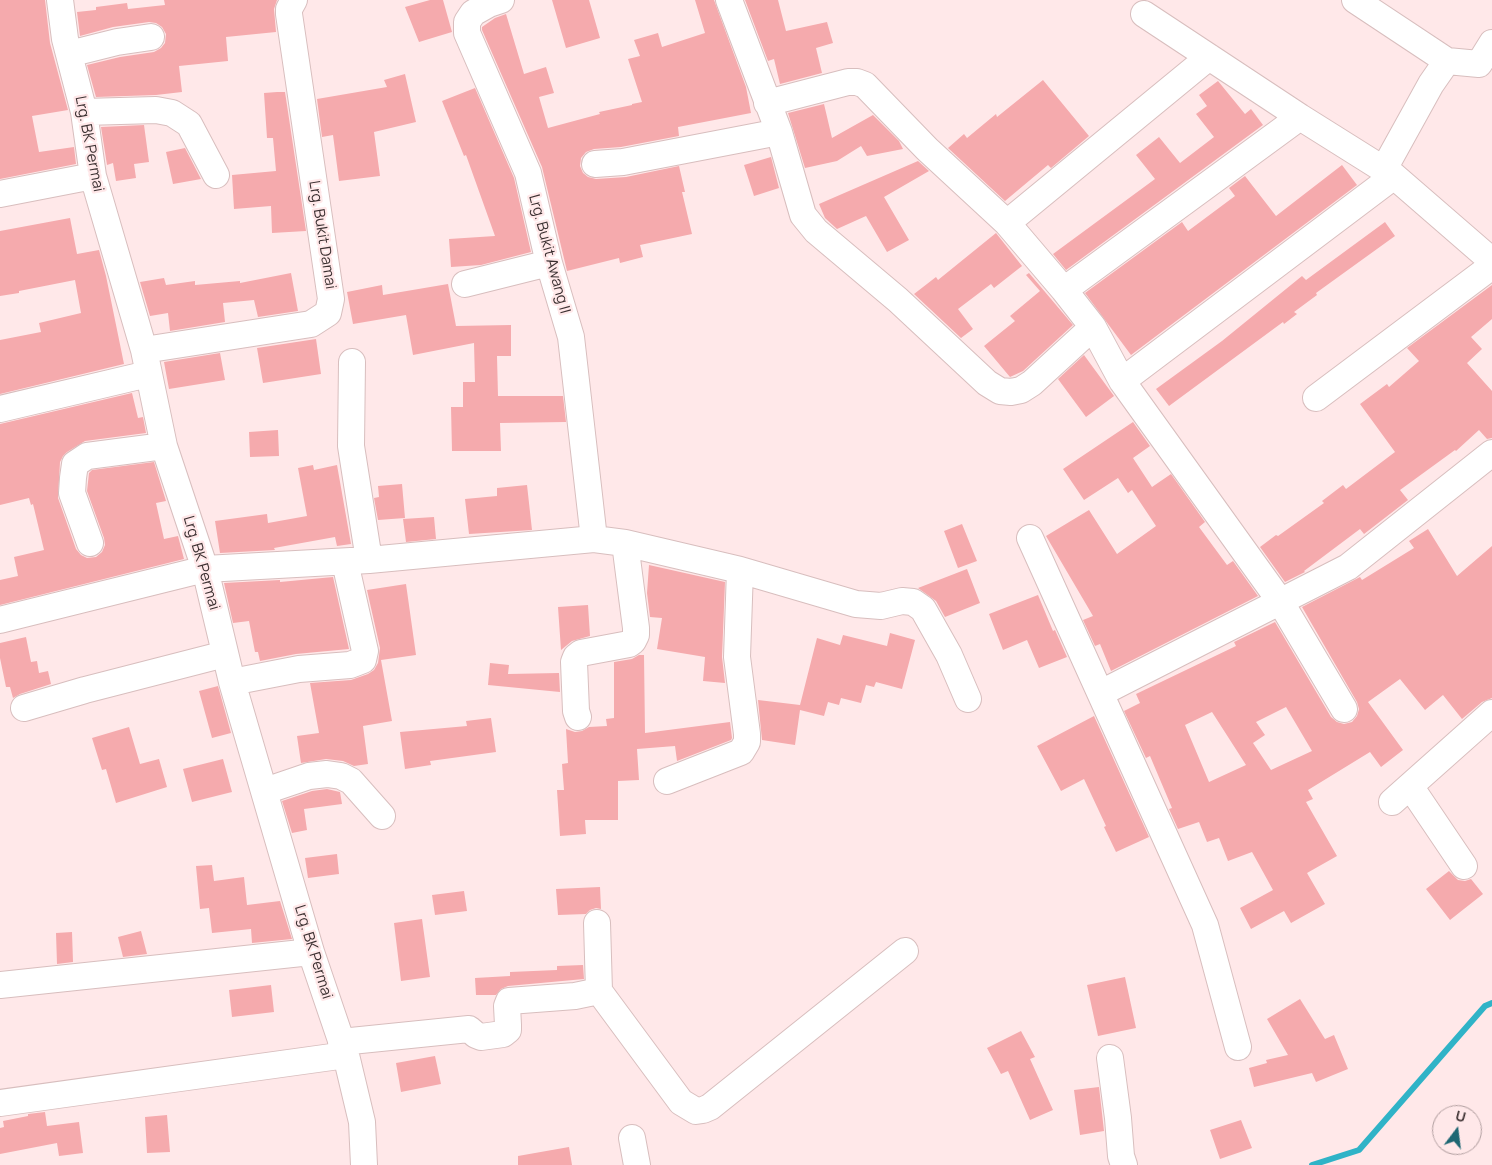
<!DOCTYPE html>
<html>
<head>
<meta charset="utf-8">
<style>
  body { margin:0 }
  #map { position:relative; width:1492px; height:1165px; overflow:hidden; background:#ffe8e9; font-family:Manrope,sans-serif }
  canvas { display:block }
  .north { position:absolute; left:1432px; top:1105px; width:50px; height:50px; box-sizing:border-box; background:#ffe8e9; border:1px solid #b19e9f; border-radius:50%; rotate:15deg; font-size:14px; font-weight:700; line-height:20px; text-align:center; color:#3b3031 }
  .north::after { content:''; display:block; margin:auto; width:18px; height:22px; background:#1e6773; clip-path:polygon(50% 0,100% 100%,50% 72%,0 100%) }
</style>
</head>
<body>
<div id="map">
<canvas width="1492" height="1165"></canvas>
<div class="north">U</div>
</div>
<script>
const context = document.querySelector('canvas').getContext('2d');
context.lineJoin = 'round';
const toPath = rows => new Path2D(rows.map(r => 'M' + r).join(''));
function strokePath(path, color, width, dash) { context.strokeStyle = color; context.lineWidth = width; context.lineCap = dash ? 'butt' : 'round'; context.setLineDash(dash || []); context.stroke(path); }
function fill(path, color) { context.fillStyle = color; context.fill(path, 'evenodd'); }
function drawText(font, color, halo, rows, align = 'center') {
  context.font = font + ' Manrope,sans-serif'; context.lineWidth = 4.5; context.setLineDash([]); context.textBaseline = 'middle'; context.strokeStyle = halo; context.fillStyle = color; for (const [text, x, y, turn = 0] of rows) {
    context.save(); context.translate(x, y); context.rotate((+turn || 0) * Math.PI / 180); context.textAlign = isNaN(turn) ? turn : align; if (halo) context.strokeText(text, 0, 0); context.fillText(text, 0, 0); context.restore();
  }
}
const stream = toPath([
  [1312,1165,1359,1150,1485,1006,1492,1003]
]);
const building = toPath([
  [0,0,45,0,50,43,68,110,32,116,39,152,74,147,76,164,0,179],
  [164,0,277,0,274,9,276,32,226,37,228,61,179,66,182,92,156,95,96,97,87,65,120,57,154,52,161,48,165,43,166,34,162,27,156,23,149,22,113,27,80,36,77,12,96,10,96,7,127,3,128,9,165,5],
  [430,0,443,0,452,32,419,42,405,7],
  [552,0,589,0,600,38,566,48],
  [695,0,714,0,746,87,751,113,678,127,679,136,621,147,594,149,586,152,581,158,580,166,583,173,588,177,596,179,626,177,679,166,685,192,682,192,692,234,640,245,643,257,620,263,619,258,567,271,542,167,482,30,482,27,495,18,506,14,524,74,546,67,554,93,539,97,548,128,600,114,599,112,632,105,632,104,642,102,628,59,640,56,634,40,658,33,662,47,705,33],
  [745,0,778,0,786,31,827,22,833,43,816,48,822,73,780,84,774,59,768,61],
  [405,74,416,122,374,132,380,176,339,181,333,135,322,137,317,99,387,87,384,80],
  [1043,80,1089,136,1051,168,1048,165,1005,201,948,148,964,134,967,138,996,114,997,117],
  [1218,81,1245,114,1251,109,1263,125,1066,270,1053,254,1155,179,1136,155,1159,137,1180,163,1214,137,1196,114,1207,106,1199,95],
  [475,88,514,178,531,252,481,265,451,267,449,239,495,236,466,155,464,156,442,101],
  [277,92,285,92,306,231,272,233,271,206,234,209,232,175,276,171,273,138,267,138,264,93],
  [824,104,832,138,873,115,899,141,903,149,867,156,861,146,837,161,805,168,788,113],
  [144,125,149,162,134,164,136,178,116,181,113,163,107,165,101,127],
  [185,148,201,179,173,184,166,152],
  [771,157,779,188,754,196,744,165],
  [918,161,929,171,884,197,909,240,887,252,866,216,837,229,825,218,819,204],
  [1342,165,1357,185,1131,355,1085,293,1182,222,1188,231,1235,196,1229,188,1245,176,1276,216],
  [70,218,77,254,99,250,106,276,124,364,0,394,0,340,41,332,39,323,81,313,75,280,19,291,19,293,0,296,0,231],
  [1385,222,1395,236,1316,293,1317,295,1294,312,1297,314,1284,324,1283,322,1169,406,1156,389,1222,341,1302,276,1306,280],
  [996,233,1022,266,994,288,991,284,958,309,973,329,961,338,914,294,936,277,938,280],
  [291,273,298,311,258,317,254,300,223,303,225,322,170,331,168,313,150,316,140,282,164,278,166,285,195,281,195,285,240,281,240,283],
  [1029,273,1073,325,1023,371,1010,377,984,346,1015,321,1010,316,1040,291,1026,275],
  [448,284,456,326,511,325,511,356,497,356,498,396,563,396,566,422,500,423,501,451,452,451,451,407,463,407,463,382,475,382,474,343,413,355,406,315,353,324,347,292,382,285,383,295],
  [1492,285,1492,319,1471,337,1482,349,1467,363,1492,391,1492,438,1487,439,1479,430,1456,451,1455,450,1400,490,1408,500,1364,534,1360,529,1304,571,1305,572,1285,582,1260,547,1276,535,1278,536,1324,503,1322,501,1343,485,1346,489,1395,452,1360,404,1387,384,1389,387,1419,361,1407,348],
  [316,339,321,374,263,383,257,348],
  [220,353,225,380,169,389,164,362],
  [1084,355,1114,396,1086,417,1058,379],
  [132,393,138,418,143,417,146,433,85,441,67,452,63,456,60,462,58,498,76,549,81,555,87,558,96,557,102,552,105,545,104,538,87,491,89,473,92,470,154,462,166,501,156,503,164,539,178,536,184,559,0,605,0,580,18,576,14,557,44,550,33,504,31,505,29,498,0,505,0,424],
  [1133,422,1150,446,1133,458,1152,487,1171,474,1205,522,1199,527,1227,565,1233,561,1258,596,1111,671,1100,644,1095,646,1083,620,1093,616,1046,536,1089,510,1117,554,1156,526,1132,490,1128,493,1118,478,1084,500,1063,469],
  [278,430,279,456,250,457,249,432],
  [313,465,314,470,337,465,351,544,337,546,335,537,274,548,275,550,220,553,215,521,267,514,268,523,307,516,298,468],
  [402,484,405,518,378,520,374,498,379,497,378,486],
  [527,485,532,530,469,534,465,499,497,496,497,488],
  [434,517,436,539,406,542,403,519],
  [962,524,977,561,958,568,944,531],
  [1428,529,1457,576,1492,546,1492,698,1482,702,1462,719,1443,695,1425,710,1400,679,1368,702,1403,750,1381,767,1370,752,1308,790,1313,799,1306,802,1337,856,1307,873,1325,904,1291,923,1284,911,1251,929,1240,908,1273,890,1252,852,1228,861,1219,838,1207,842,1199,822,1178,829,1169,809,1172,808,1150,756,1146,758,1124,711,1140,703,1136,694,1236,646,1234,642,1275,622,1331,717,1337,722,1344,724,1352,722,1357,716,1359,709,1357,702,1302,607,1360,577,1362,580,1414,548,1409,541],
  [1286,707,1312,751,1271,770,1253,743,1265,735,1256,722],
  [1212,712,1246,765,1209,782,1185,725],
  [649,565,725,582,722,657,725,683,703,681,705,657,657,649,662,618,650,617,647,593],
  [967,569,980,603,945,617,936,601,918,588],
  [333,577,349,649,296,654,260,661,258,652,255,652,249,621,233,623,224,583,280,580,280,582],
  [406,584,416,655,381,660,392,721,363,726,368,764,354,766,343,761,326,759,301,763,297,736,319,733,310,683,351,680,368,674,374,670,378,663,380,648,367,590],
  [1038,595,1053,631,1055,630,1067,657,1039,668,1027,640,1003,650,989,614],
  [588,605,590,636,572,641,561,650,558,607],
  [890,633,915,640,902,689,876,682,874,687,866,685,861,703,841,698,839,705,828,702,824,716,800,710,795,745,762,740,758,700,800,705,817,638,840,645,843,635,887,646],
  [26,637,31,662,37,661,39,673,48,671,51,684,20,694,13,698,10,687,6,687,0,658,0,643],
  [639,655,644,655,645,733,730,722,732,738,731,740,677,761,675,746,637,749,639,780,618,781,618,820,585,820,586,834,560,836,557,790,564,790,562,764,568,763,566,729,575,732,582,731,589,727,607,726,606,719,614,718,614,662,632,659],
  [490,663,509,665,508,674,559,673,560,692,488,685],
  [218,686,231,733,212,738,199,691],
  [1094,716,1149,837,1116,852,1104,827,1106,826,1084,779,1061,791,1037,746],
  [491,718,496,752,430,761,431,765,405,769,400,732,467,726,466,721],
  [129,727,140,764,159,759,167,787,116,803,106,769,102,770,92,738],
  [223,759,232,792,192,802,183,769],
  [327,789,340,792,342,804,304,809,307,830,292,833,282,801,312,791],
  [337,854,339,874,308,878,305,858],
  [212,865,214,881,244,877,247,905,280,901,292,939,252,943,251,929,212,933,209,908,200,909,196,866],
  [1449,871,1458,880,1465,881,1471,879,1483,894,1450,920,1426,889],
  [600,887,601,909,596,908,590,910,586,914,558,915,556,889],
  [464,891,467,911,435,915,432,895],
  [422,919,430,977,401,981,394,923],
  [141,931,147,954,123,957,118,937],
  [72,932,73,962,57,964,56,933],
  [583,965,584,979,508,986,501,989,496,995,476,995,475,978,510,976,510,972,557,970,557,966],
  [1125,977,1136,1028,1098,1036,1087,985],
  [271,985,274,1012,232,1017,229,990],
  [1300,999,1325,1039,1334,1035,1348,1069,1316,1082,1312,1073,1254,1087,1249,1068,1267,1063,1266,1060,1288,1055,1267,1019],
  [1021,1031,1035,1057,1030,1059,1053,1110,1030,1120,1008,1071,1001,1074,987,1048],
  [435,1056,441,1084,401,1092,396,1063],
  [1099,1087,1104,1131,1080,1135,1074,1090],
  [45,1112,47,1126,79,1122,83,1153,59,1156,57,1143,0,1154,0,1128,4,1127,3,1121,28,1116,28,1114],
  [167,1115,170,1152,147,1153,145,1117],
  [1241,1120,1252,1148,1220,1159,1210,1130],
  [569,1147,572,1165,518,1165,518,1156]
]);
const minor = toPath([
  [60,0,65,39,84,112,93,176,144,350,164,446,205,569,232,682,311,952,346,1055,362,1122,364,1165],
  [501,0,489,4,473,13,467,22,467,33,528,173,549,263,571,337,594,539],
  [729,0,779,132,803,215,816,231,898,300,987,383,1000,391,1011,392,1021,390,1032,383,1093,327],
  [1355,0,1447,61],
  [1144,14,1300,117,1394,176,1492,261],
  [69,54,117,42,151,37],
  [767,103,848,82,857,82,865,85,927,149,1007,223,1064,290,1093,327,1122,381],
  [84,112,156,110,172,113,189,124,216,175],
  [595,164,623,162,779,132],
  [1384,169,1431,84,1447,61,1479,64,1492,43],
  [0,194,93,176],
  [1007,223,1209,57],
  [465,284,549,263],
  [1064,290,1300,117],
  [144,350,311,324,328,313,331,299,289,14,289,9,294,0],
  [352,362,351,446,369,560],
  [1316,398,1492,266],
  [0,409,148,374],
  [1030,538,1205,925,1238,1047],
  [90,543,72,493,73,478,75,464,87,456,164,446],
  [0,620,205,569,369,560,594,539,625,543,740,570,856,604,881,606,902,601,913,602,923,609,949,655,968,699],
  [232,682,299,669,350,665,363,660,365,651,345,562],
  [1101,693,1348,567,1492,453],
  [24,708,85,690,225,654],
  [1344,709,1280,601,1122,381,1394,176],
  [578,717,576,711,574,662,576,657,581,653,629,644,633,641,636,635,636,628,625,543],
  [667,781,741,752,747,742,747,734,737,657,740,570],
  [1410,786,1464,866],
  [265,791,309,776,327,774,341,776,351,781,382,816],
  [1392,802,1492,713],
  [0,985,311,952],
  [599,991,681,1102,696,1111,703,1110,710,1107,905,951],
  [341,1042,469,1029,476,1035,481,1037,503,1034,508,1030,508,1025,507,1006,509,1001,575,996,599,991,597,923],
  [1110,1058,1118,1118,1121,1156,1124,1165],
  [0,1103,346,1055],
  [632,1138,637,1165]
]);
const streetNames = [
  ["Lrg. BK Permai",89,144,79],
  ["Lrg. Bukit Damai",322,235,81],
  ["Lrg. Bukit Awang II",549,254,75],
  ["Lrg. BK Permai",201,563,74],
  ["Lrg. BK Permai",313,952,73]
];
strokePath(stream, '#2fb3c7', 6);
fill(building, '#f5aaad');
strokePath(minor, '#d8bebe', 28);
strokePath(minor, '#fff', 26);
drawText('15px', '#3b3031', '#ffe8e9', streetNames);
</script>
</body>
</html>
